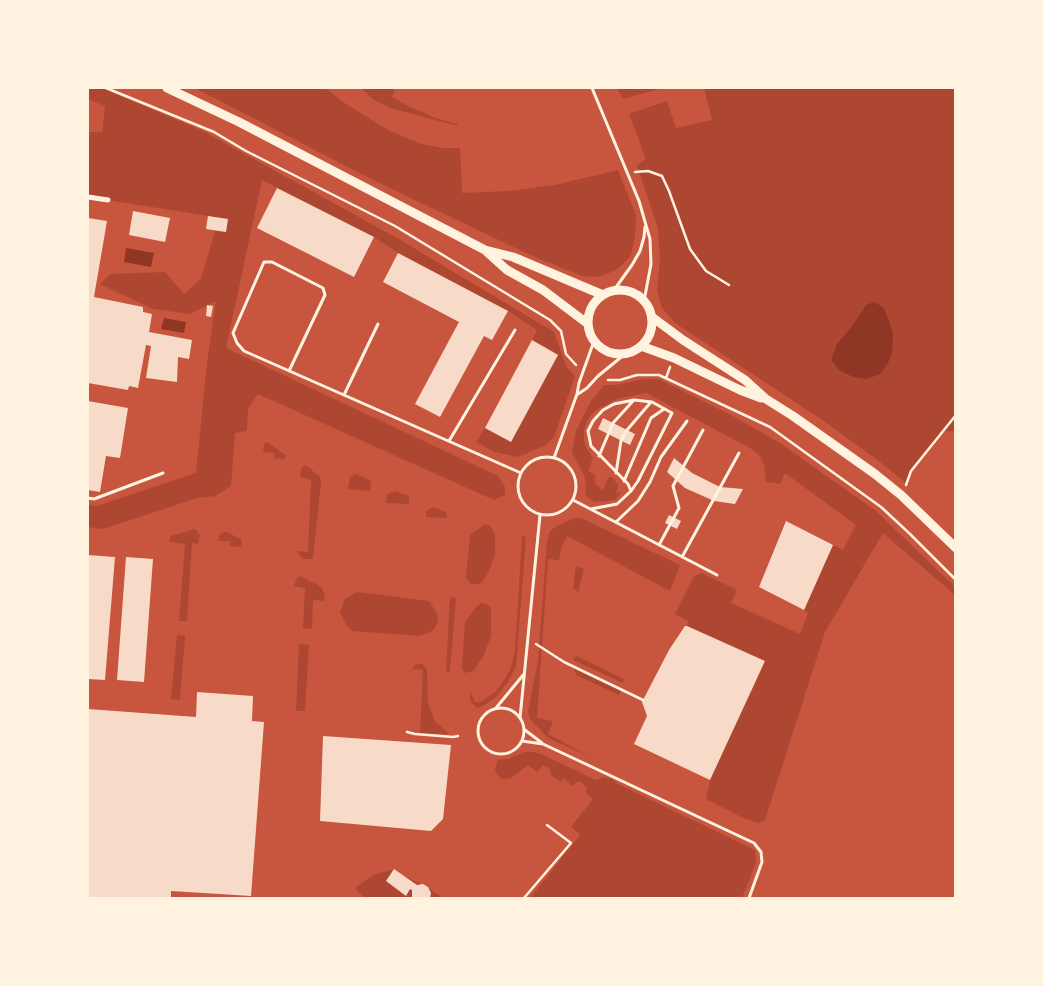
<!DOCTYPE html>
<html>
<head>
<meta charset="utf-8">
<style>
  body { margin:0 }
  #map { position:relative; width:1043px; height:986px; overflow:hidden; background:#c8553d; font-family:Ubuntu,sans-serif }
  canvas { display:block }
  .frame { position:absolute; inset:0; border:89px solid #fff3e0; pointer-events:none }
</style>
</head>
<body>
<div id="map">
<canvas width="1043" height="986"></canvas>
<div class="frame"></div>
</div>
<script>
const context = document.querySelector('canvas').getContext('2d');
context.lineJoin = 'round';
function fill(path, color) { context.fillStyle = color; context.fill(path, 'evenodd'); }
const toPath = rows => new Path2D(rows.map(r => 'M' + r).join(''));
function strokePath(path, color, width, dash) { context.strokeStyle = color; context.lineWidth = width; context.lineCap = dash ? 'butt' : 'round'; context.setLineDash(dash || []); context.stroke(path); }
const green = toPath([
  [88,88,102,88,203,131,397,238,554,332,566,366,575,376,554,437,546,445,518,457,495,452,476,442,485,428,511,441,558,354,532,340,537,330,508,311,398,253,374,237,262,180,226,348,498,476,505,487,505,495,494,500,258,394,248,409,247,431,235,433,231,486,215,496,197,498,103,529,88,527,88,505,97,506,196,473,207,363,216,301,190,314,153,309,100,284,110,274,165,272,184,294,201,279,215,231,226,232,228,219,88,197,88,132,102,132,105,106,88,99],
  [195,88,325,88,346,104,388,130,421,144,442,148,460,148,462,193,509,191,555,185,618,170,636,215,635,236,631,255,622,265,614,271,598,277,582,276,528,254,371,179],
  [361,88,395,88,392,97,410,107,433,117,457,124,458,126,390,108,374,100],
  [617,88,663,88,623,99],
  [704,88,955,88,955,431,943,431,911,471,907,484,880,462,824,421,675,323,662,308,657,290,660,260,658,228,637,165,646,159,629,114,667,101,676,128,712,120],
  [644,379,659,379,731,415,780,443,876,511,955,587,955,595,883,533,825,632,765,820,758,823,741,817,706,799,710,780,764,661,687,626,688,621,675,614,694,576,702,573,737,590,731,603,800,634,808,613,804,610,833,545,843,550,856,525,785,473,780,484,766,482,764,465,760,456,750,448,646,393,617,399,596,410,589,417,584,430,584,441,586,448,593,458,588,471,596,476,594,480,596,485,603,490,609,477,612,477,618,485,616,494,622,491,615,500,595,502,586,496,585,477,572,452,576,431,591,401,604,385,616,385],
  [267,442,287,456,283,459,274,458,274,453,263,452,264,444],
  [304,465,307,466,320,477,321,482,313,559,303,559,296,551,308,552,311,480,300,477,301,469],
  [356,474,371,481,370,491,348,489,350,477],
  [395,491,409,496,409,504,386,503,387,494],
  [430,508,437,508,446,513,447,518,426,517,426,512],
  [575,518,581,518,680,565,670,591,567,536,561,548,559,560,548,559,537,718,553,721,548,734,593,758,548,738,530,719,528,712,538,660,547,541,550,531,557,526],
  [485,524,489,525,495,533,495,556,487,575,480,584,471,584,466,578,470,535],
  [195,529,200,535,198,544,192,543,187,621,179,621,185,544,169,542,171,536],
  [223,532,227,532,242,540,241,547,230,546,230,541,218,541,220,534],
  [522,536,526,537,516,666,508,682,497,696,486,704,479,708,476,707,471,702,470,698,471,693,475,702,481,702,496,691,505,679,511,668,515,651],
  [576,566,584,569,578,592,573,588],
  [300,576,316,584,321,587,324,593,325,601,313,600,312,629,303,628,305,588,294,586,297,578],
  [357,592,429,601,437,613,438,620,435,628,430,632,420,636,352,631,346,625,340,612,345,599],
  [453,597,456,599,450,671,446,673,450,598],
  [481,603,487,604,491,608,491,636,483,657,473,671,465,673,462,669,465,622,476,607],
  [177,635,185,636,180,700,171,699],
  [299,644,309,645,305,711,296,711],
  [576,656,624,679,623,683,573,660],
  [419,664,422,664,427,669,428,703,435,721,449,734,420,733,423,670,412,669,415,665],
  [574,669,621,691,619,695,576,675],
  [524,752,534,752,543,755,596,780,604,777,612,779,618,784,755,850,756,863,742,898,530,898,580,835,571,827,593,799,586,792,587,788,581,782,577,782,573,786,563,778,561,782,551,775,549,768,543,765,537,772,528,765,511,778,505,779,500,778,496,773,495,768,498,760,508,759],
  [391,870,425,886,443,898,364,898,355,888,373,875]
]);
const water = toPath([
  [126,248,154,253,151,267,124,262],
  [874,302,883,307,889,320,893,334,892,352,888,363,880,374,867,379,853,377,839,370,831,360,837,344,853,325,866,305],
  [164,318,186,322,184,333,161,329]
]);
const building = toPath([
  [277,188,374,237,354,277,257,228],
  [133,211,170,218,165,242,129,235],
  [208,216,228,219,226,232,206,229],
  [88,218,107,221,94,297,143,307,143,312,152,314,149,332,192,340,189,359,178,357,177,382,146,378,151,346,146,345,138,388,129,386,128,390,88,383],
  [398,253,508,311,492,340,484,336,440,417,415,404,459,322,383,282],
  [207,305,213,306,211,317,206,316],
  [532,340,558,355,511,442,485,428],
  [88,401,128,408,120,458,106,456,100,492,88,490],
  [603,418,635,434,630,445,598,429],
  [674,458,692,473,720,487,743,489,735,504,714,501,685,488,667,472],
  [669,515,681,521,677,529,665,523],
  [786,521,833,545,804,610,759,587],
  [88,555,115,557,105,680,88,679],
  [126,557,153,559,144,682,117,680],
  [685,626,687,626,765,661,710,780,634,744,647,716,642,702,669,650],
  [197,692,253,696,252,721,264,722,251,896,171,891,171,898,88,898,88,709,196,717],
  [323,736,451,745,443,819,431,831,320,821],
  [394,869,417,885,423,884,428,887,431,893,430,898,412,898,412,890,410,889,406,896,386,881]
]);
const path = toPath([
  [106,88,214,132,246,151,395,226,550,320,561,331,566,354,576,365],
  [635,172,648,171,662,176,669,191,690,249,706,271,729,285],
  [666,378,670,367],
  [608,380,620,380,637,375,659,375,770,427,881,507,909,533,956,580],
  [906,485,911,471,956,415],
  [536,644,564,662,643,700],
  [407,732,415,734,453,737,458,736],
  [524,898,571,843,547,825]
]);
const service = toPath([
  [592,88,639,201,650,239,651,264,644,301],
  [614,290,632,265,640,251,644,237,645,227],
  [289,371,325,295,323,288,272,262,264,262,233,333,237,343,244,351,521,473],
  [578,394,587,388,598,376,625,354],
  [344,395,378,324],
  [449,441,515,330],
  [599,456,613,423,633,401],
  '518 486a29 29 0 1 1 58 0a29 29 0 1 1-58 0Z',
  [554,458,577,394,579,383,594,341],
  [616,473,621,441,627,430,651,402],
  [624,481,651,418,664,409],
  [88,498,94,499,163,473],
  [573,500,717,575],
  [591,509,617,504,631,491,638,481,672,413,652,402,634,400,614,404,603,410,593,421,588,431,591,446,628,484,631,491],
  [616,522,638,501,650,482,661,457,687,421],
  [659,545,679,508,673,486,703,430],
  [682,557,739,453],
  '478 731a23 23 0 1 1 46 0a23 23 0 1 1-46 0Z',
  [496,708,524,674],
  [520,718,540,515],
  [525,730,542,743],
  [522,741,543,744,754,843,761,852,762,862,749,898]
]);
const minor = toPath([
  [88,197,108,200]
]);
const secondary = toPath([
  [167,88,239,122,485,250,513,257,603,295],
  [487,252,507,270,543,290,588,324],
  '588 322a32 32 0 1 1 64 0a32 32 0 1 1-64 0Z',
  [652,317,683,340,745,380,766,399,793,416,875,474,901,495,956,548],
  [641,346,674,358,740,390,761,398]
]);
fill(green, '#ae4732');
fill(water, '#8f3625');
fill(building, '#f7dbc8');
strokePath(path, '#fff3e0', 2.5);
strokePath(service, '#fff3e0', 3);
strokePath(minor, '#fff3e0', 5);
strokePath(secondary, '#fff3e0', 9);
</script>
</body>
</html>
